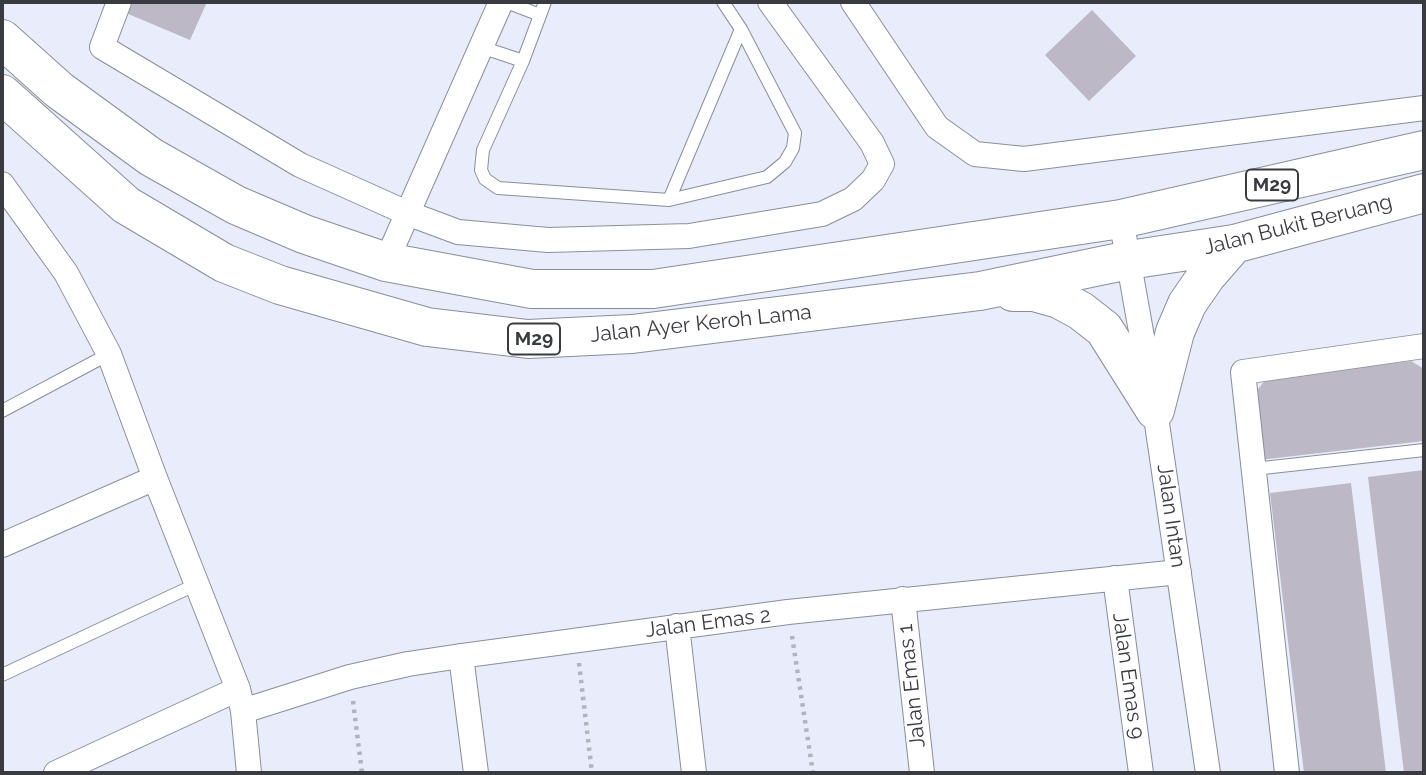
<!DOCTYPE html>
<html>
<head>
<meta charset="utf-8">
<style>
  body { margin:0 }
  #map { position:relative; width:1426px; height:775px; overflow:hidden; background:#e9edfb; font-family:Raleway,sans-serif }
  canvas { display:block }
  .frame { position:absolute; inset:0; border:4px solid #3a3b41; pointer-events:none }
</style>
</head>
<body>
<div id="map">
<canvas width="1426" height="775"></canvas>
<div class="frame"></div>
</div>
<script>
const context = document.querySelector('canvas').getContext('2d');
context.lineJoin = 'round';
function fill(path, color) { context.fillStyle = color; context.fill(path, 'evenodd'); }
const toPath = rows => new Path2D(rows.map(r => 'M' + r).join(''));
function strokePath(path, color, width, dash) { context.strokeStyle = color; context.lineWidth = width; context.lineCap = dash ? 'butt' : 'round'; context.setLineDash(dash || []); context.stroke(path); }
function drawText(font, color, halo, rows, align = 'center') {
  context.font = font + ' Raleway,sans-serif'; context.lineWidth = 5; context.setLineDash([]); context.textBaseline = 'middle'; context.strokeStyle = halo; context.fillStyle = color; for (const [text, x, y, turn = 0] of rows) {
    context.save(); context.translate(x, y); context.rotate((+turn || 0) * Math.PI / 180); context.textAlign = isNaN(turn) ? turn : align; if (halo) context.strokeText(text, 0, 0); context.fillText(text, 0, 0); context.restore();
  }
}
const building = toPath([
  [130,2,207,2,190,40,126,13],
  [1092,10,1136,56,1089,101,1045,55],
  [1411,361,1424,369,1424,441,1259,460,1251,398,1266,379],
  [1424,470,1424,773,1404,773,1368,477],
  [1351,483,1386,773,1304,773,1270,493]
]);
const path = toPath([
  [792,636,813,773],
  [579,663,592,773],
  [353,701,362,773]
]);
const lane = toPath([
  [506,2,540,15],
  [545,2,523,61,483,150,481,170,485,179,498,188,669,200,767,177,785,162,793,148,795,133,741,29,723,2],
  [481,47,523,61],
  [669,200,741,29],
  [2,411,109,354],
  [1254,469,1424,450],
  [2,675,197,584]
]);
const street = toPath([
  [119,2,102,47,300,165,407,213,458,232,548,240,689,236,822,214,853,199,873,180,882,164,872,143,770,2],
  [853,2,937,127,975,154,1024,159,1424,108],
  [2,184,66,273,109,354,155,478],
  [1121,219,1155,410,1208,773],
  [386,262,501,2],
  [2,545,155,478,238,689,243,711,249,773],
  [1115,578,1141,773],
  [903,599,922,773],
  [677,626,694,773],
  [461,656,476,773],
  [243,711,350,677,408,664,461,656,788,612,1179,572],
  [56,773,238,689],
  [1287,773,1243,372,1424,346]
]);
const primary = toPath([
  [2,39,59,90,151,157,236,205,304,234,386,262,532,289,653,289,1121,219,1424,150],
  [2,94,126,205,224,263,280,285,427,327,528,339,632,334,980,291,1129,260,1234,244,1424,193],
  [1013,292,1034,292,1059,299,1081,311,1104,329,1155,410],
  [1155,410,1175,332,1187,304,1207,275,1234,244]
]);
const shields = [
  [1272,185,52],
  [534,339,52]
];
const shieldNames = [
  ["M29",1272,185],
  ["M29",534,339]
];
const streetNames = [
  ["Jalan Bukit Beruang",1298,225,-14],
  ["Jalan Ayer Keroh Lama",701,324,-6],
  ["Jalan Intan",1171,516,82],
  ["Jalan Emas 2",708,623,-7],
  ["Jalan Emas 9",1128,676,82],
  ["Jalan Emas 1",912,686,-96]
];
fill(building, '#bcb8c5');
strokePath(lane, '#8a8e9b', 14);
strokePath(street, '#8a8e9b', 26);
strokePath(primary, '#8a8e9b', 40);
strokePath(path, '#b0b4bf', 4.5, [3.5, 5]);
strokePath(lane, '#fff', 12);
strokePath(street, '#fff', 24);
strokePath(primary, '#fff', 38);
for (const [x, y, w] of shields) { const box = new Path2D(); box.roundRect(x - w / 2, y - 15.5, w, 31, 5); context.fillStyle = '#fff'; context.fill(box); strokePath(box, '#3a3b41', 2); }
drawText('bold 19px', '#3a3b41', null, shieldNames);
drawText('21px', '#3a3b41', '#fff', streetNames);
</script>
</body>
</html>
